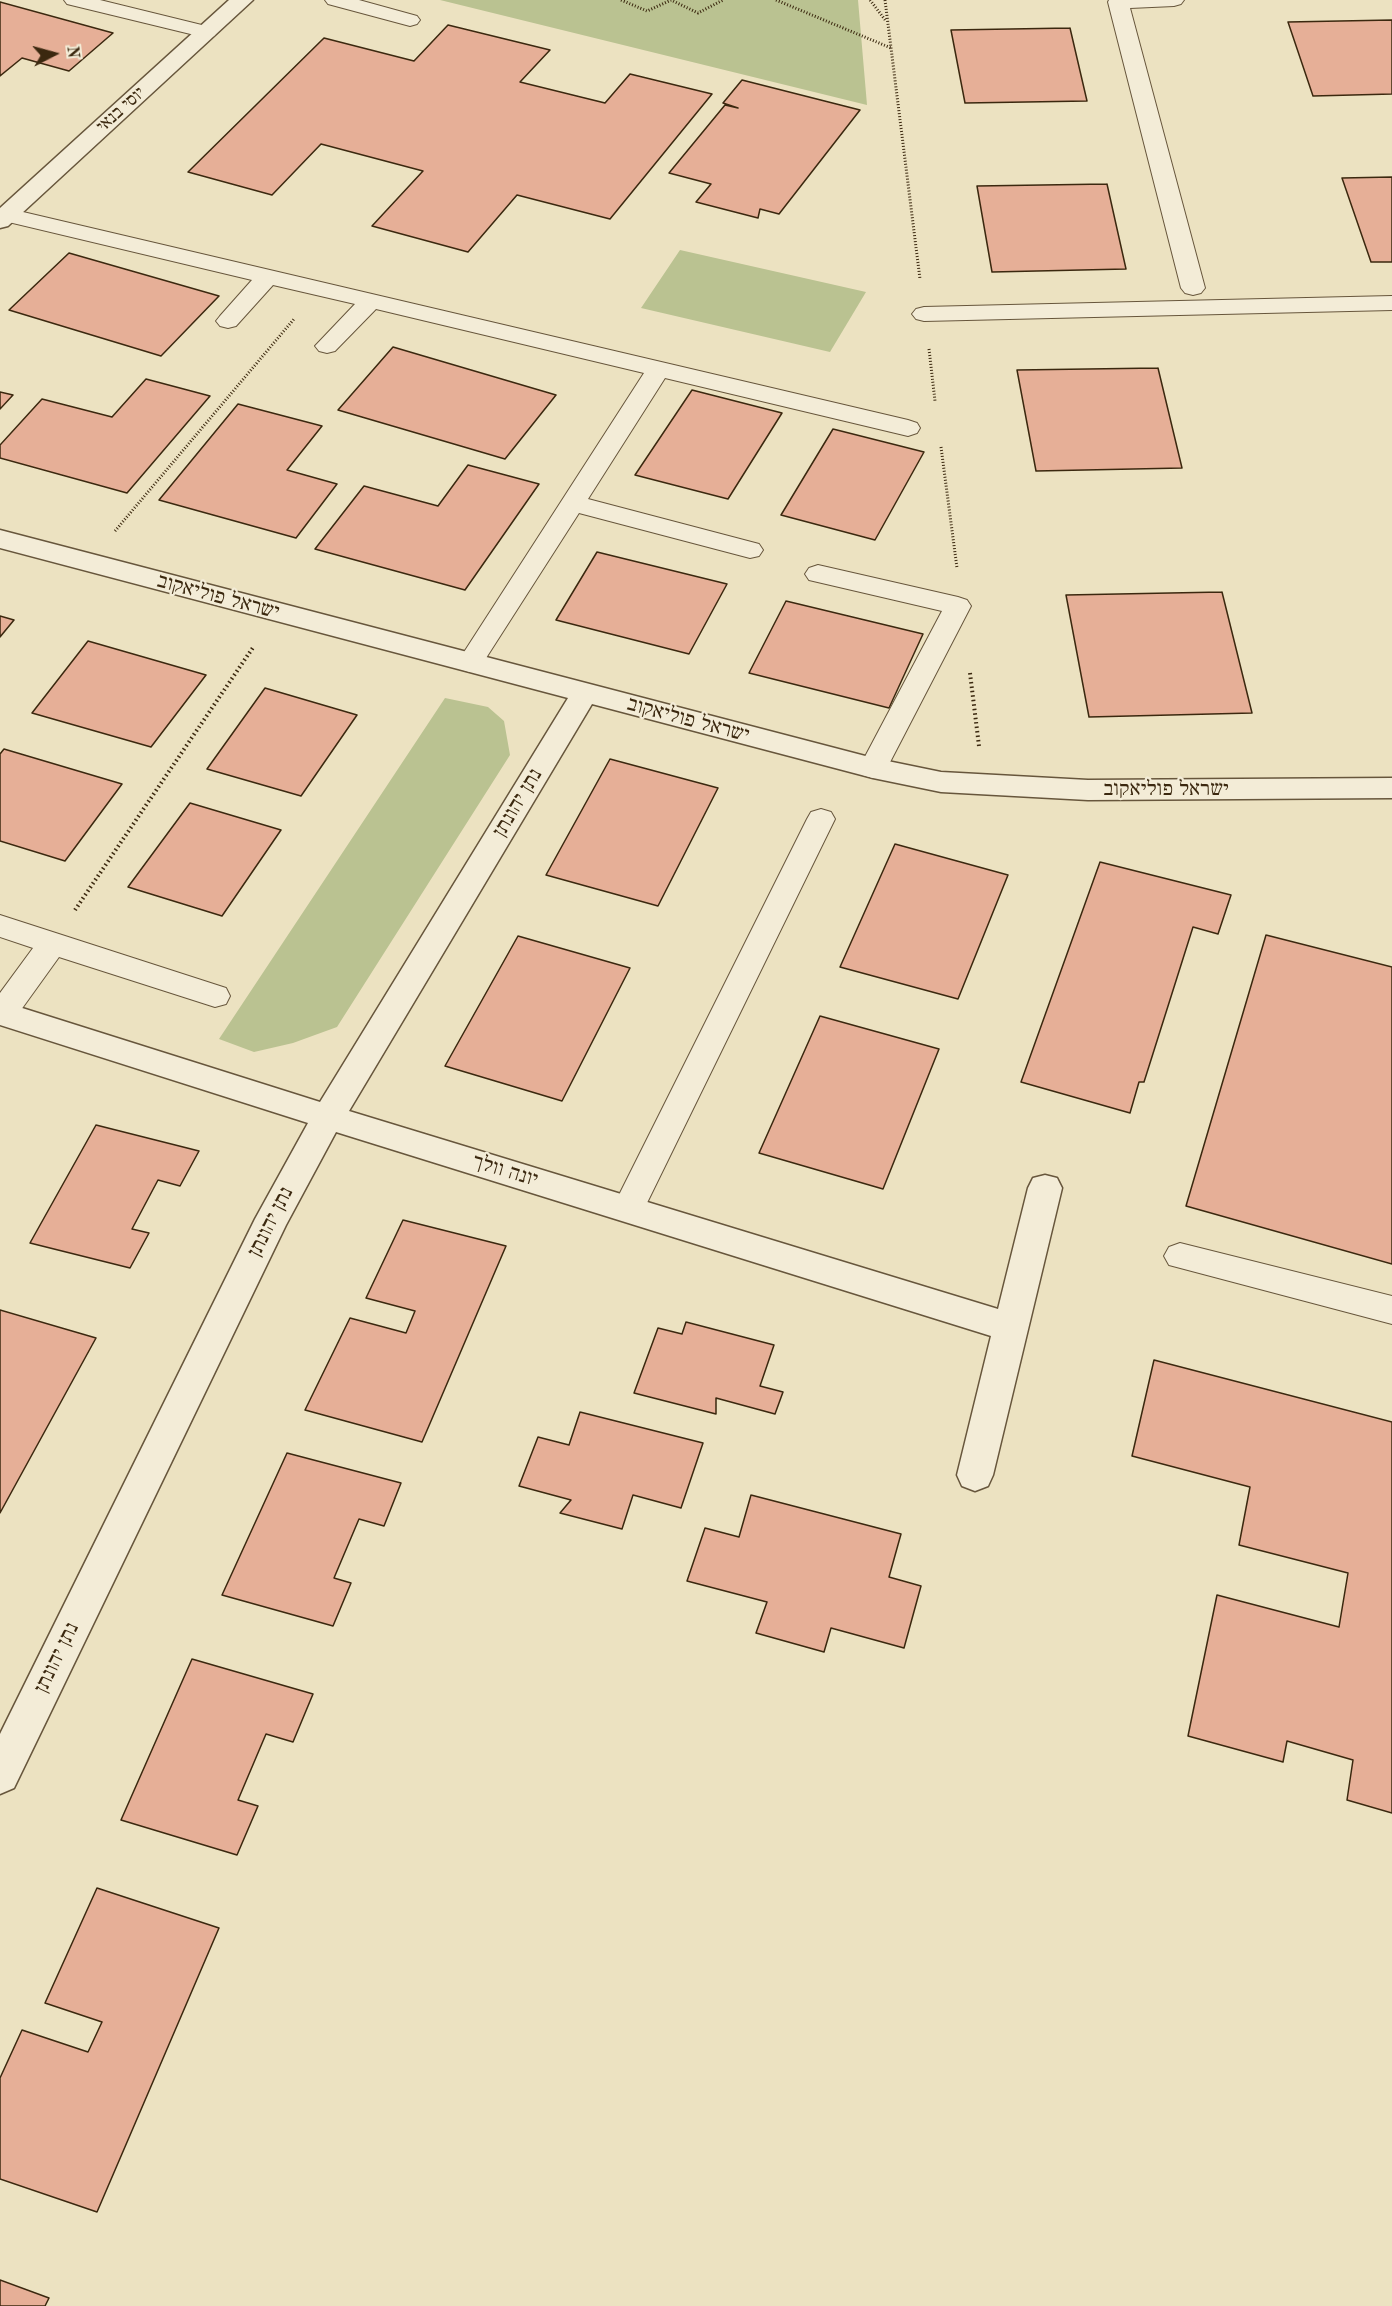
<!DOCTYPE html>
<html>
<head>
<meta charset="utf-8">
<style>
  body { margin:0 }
  #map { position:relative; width:1392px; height:2306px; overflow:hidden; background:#ece2c1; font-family:"Old Standard TT",serif }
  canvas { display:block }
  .north { position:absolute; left:24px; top:24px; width:60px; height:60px; -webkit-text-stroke:4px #f3ecd7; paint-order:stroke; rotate:84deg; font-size:16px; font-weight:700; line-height:24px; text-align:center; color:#3b280f }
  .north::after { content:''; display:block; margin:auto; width:21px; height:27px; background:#3b280f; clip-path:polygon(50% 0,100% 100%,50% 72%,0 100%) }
</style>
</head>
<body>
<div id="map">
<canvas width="1392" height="2306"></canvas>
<div class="north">N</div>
</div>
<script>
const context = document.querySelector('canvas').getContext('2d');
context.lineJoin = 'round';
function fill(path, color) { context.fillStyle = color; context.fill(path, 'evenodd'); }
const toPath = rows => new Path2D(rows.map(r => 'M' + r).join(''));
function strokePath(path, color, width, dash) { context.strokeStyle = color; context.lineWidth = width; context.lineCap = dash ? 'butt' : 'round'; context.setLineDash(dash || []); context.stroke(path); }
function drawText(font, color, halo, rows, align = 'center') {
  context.font = font + ' "Old Standard TT","Frank Ruhl Libre",serif'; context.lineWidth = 4.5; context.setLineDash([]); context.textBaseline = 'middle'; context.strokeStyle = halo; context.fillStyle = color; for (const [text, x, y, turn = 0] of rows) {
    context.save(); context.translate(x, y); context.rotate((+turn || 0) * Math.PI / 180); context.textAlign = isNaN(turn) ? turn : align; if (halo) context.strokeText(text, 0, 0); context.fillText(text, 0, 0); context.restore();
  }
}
const green = toPath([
  [440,0,858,0,867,105],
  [680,250,866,292,830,352,641,308],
  [445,698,488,707,504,721,510,755,337,1027,293,1043,254,1052,219,1039]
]);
const building = toPath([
  [0,2,113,33,69,71,22,58,0,76,0,2],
  [1392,20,1392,94,1313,96,1288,22,1392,20],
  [448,25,550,50,520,82,605,103,630,74,712,94,610,219,517,195,468,252,372,226,423,171,321,144,272,195,188,172,324,38,414,61,448,25],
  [1070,28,1087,101,965,103,951,30,1070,28],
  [742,80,860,110,779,214,760,209,758,218,696,202,711,184,669,173,725,105,738,108,723,103,742,80],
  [1392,177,1392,262,1371,262,1342,178,1392,177],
  [1107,184,1126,269,992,272,977,186,1107,184],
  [69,253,219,296,161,356,9,310,69,253],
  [393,347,556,395,505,459,338,410,393,347],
  [1158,368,1182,468,1036,471,1017,370,1158,368],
  [146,379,210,396,127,493,0,458,0,445,42,399,112,417,146,379],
  [692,390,782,413,728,499,635,475,692,390],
  [0,392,13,395,0,409,0,392],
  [238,404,322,426,287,470,337,484,296,538,159,500,238,404],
  [833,429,924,452,875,540,781,515,833,429],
  [468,465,539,484,465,590,315,549,364,486,438,506,468,465],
  [597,552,727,584,689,654,556,620,597,552],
  [1222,592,1252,713,1089,717,1066,595,1222,592],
  [786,601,923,634,889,708,749,673,786,601],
  [0,616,14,620,0,637,0,616],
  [88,641,206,675,151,747,32,713,88,641],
  [265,688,357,715,301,796,207,769,265,688],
  [4,749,122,784,65,861,0,841,0,754,4,749],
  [610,759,718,788,658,906,546,875,610,759],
  [190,803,281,830,222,916,128,887,190,803],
  [895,844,1008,875,958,999,840,967,895,844],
  [1100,862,1231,895,1218,934,1193,927,1144,1082,1139,1082,1130,1113,1021,1082,1100,862],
  [1266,935,1392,967,1392,1264,1186,1206,1266,935],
  [518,936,630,968,562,1101,445,1066,518,936],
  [820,1016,939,1049,883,1189,759,1153,820,1016],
  [96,1125,199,1151,180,1186,158,1180,132,1229,149,1233,130,1268,30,1243,96,1125],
  [403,1220,506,1246,422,1442,305,1410,350,1318,406,1333,415,1311,366,1298,403,1220],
  [0,1310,96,1338,0,1513,0,1310],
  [686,1322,774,1345,760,1386,783,1392,775,1414,716,1398,716,1414,634,1393,658,1328,682,1334,686,1322],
  [1154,1360,1392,1422,1392,1813,1347,1800,1353,1760,1287,1741,1283,1762,1188,1736,1217,1595,1339,1627,1348,1573,1239,1545,1250,1487,1132,1456,1154,1360],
  [580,1412,703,1443,681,1508,633,1495,622,1529,560,1513,571,1500,519,1486,538,1437,569,1445,580,1412],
  [287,1453,401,1483,384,1526,359,1519,334,1578,351,1583,333,1626,222,1595,287,1453],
  [751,1495,901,1534,889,1577,921,1586,904,1648,831,1628,824,1652,756,1633,767,1602,687,1581,705,1528,739,1537,751,1495],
  [192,1659,313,1694,293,1742,266,1734,238,1800,258,1806,237,1855,121,1820,192,1659],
  [97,1888,219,1928,97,2212,0,2179,0,2078,22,2030,88,2052,102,2022,45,2003,97,1888],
  [0,2280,49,2298,45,2306,0,2306,0,2280]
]);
const pathFar1 = toPath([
  [621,0,647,11,671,0,698,13,723,0],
  [776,0,891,48],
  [870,0,886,21],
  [885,0,920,279],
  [929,349,935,401],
  [941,447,957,568],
  [115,531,294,319]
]);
const path = toPath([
  [970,673,979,746],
  [75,910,254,646]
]);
const service = toPath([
  [64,0,100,0,214,28,217,32,214,36,207,38,67,4,64,0],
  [325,0,359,0,417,16,420,20,417,24,410,26,328,4,325,0],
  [1109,0,1184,0,1181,4,1174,6,1130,8,1205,288,1201,293,1193,295,1185,293,1181,288,1108,2,1109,0],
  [6,208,908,420,917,423,920,428,917,433,908,436,665,378,588,499,759,544,763,550,759,556,750,558,579,513,479,669,470,672,461,669,457,663,644,373,376,309,335,351,327,353,319,351,315,346,355,304,273,285,236,326,228,328,220,326,216,321,220,316,252,280,0,220,0,210,6,208],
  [1392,296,1392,310,924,321,916,319,912,314,916,309,924,307,1392,296],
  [818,565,958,597,967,600,971,606,887,768,883,775,873,778,863,775,859,768,942,611,809,580,805,574,809,568,818,565],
  [821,809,831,812,835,819,644,1209,639,1218,628,1222,617,1218,612,1209,807,819,811,812,821,809],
  [0,915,226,988,230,996,226,1004,215,1007,59,957,13,1021,0,1024,0,993,33,948,0,937,0,915],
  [1180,1243,1392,1296,1392,1324,1169,1265,1164,1256,1169,1247,1180,1243]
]);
const minor = toPath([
  [229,0,253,0,8,226,0,228,0,208,229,0],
  [0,530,873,758,941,772,1088,780,1392,778,1392,798,1088,800,941,792,873,778,592,704,349,1111,998,1309,1028,1188,1033,1178,1045,1175,1057,1178,1062,1188,993,1475,988,1486,975,1491,962,1486,957,1475,991,1336,336,1132,286,1225,14,1788,0,1794,0,1734,255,1219,308,1123,0,1025,0,1001,320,1102,568,698,0,548,0,530]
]);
const farStreetnames = [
  ["יוסי בנאי",121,110,-42]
];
const streetNames = [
  ["ישראל פוליאקוב",218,597,15],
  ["ישראל פוליאקוב",688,720,15],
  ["ישראל פוליאקוב",1166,789],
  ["נתן יהונתן",518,803,-59],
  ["יונה וולך",505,1171,17],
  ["נתן יהונתן",271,1222,-63],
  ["נתן יהונתן",57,1658,-64]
];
fill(green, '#bac291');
fill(building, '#e6af97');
strokePath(building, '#3b280f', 1.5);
strokePath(service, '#67563c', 2);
strokePath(minor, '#67563c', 3);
strokePath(pathFar1, '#3b280f', 3, [1, 2]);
strokePath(path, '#3b280f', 4, [1.5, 3]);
fill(service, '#f3ecd7');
fill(minor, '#f3ecd7');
drawText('18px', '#3b280f', '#f3ecd7', farStreetnames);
drawText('21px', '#3b280f', '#f3ecd7', streetNames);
</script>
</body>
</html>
